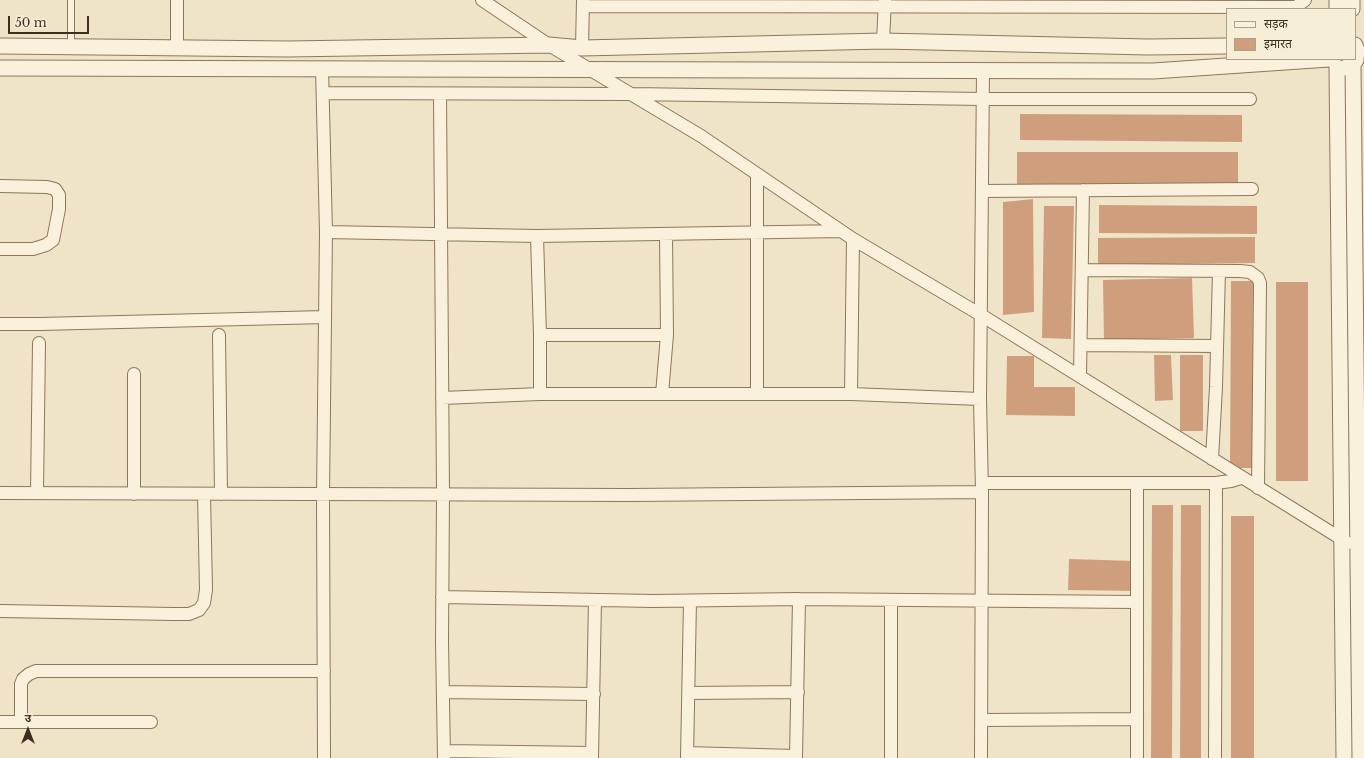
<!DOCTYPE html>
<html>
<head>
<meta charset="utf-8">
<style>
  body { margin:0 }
  #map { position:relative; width:1364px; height:758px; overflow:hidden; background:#f0e4c8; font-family:"Libre Baskerville","Noto Sans Devanagari",serif }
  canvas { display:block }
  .legend { position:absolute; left:1226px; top:8px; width:130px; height:52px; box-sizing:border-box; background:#f7eed8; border:1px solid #ada18e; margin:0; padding:5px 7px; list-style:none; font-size:12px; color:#3d2e20 }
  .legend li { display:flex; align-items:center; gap:8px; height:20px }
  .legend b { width:20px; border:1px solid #ada18e }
  .north { position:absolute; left:8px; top:710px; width:40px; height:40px; -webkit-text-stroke:3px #f7eed8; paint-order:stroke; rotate:0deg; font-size:11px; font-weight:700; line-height:16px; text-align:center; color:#3d2e20 }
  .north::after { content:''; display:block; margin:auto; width:14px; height:18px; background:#3d2e20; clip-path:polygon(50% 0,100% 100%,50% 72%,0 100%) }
  .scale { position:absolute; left:8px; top:16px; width:81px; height:18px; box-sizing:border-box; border:2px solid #3d2e20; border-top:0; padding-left:5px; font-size:12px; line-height:14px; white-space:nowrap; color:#3d2e20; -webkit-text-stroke:3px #f7eed8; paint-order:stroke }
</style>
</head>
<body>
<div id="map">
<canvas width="1364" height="758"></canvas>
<ul class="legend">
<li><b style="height:5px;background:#faf1dc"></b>सड़क</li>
<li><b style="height:11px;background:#cf9f7d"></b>इमारत</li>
</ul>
<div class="north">उ</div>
<div class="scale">50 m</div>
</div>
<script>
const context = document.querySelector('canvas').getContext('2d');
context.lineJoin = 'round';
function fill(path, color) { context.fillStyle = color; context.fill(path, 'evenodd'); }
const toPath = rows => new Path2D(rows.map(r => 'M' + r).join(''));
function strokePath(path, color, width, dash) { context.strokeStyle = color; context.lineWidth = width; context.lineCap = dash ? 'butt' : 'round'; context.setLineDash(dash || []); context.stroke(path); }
const building = toPath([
  [1020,114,1242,115,1242,142,1020,140],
  [1017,152,1238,152,1238,184,1017,184],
  [1033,199,1034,312,1003,315,1003,202],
  [1099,205,1257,206,1257,234,1099,233],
  [1044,206,1074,206,1071,339,1042,338],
  [1255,237,1255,263,1098,265,1098,238],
  [1192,278,1194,338,1104,340,1103,280],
  [1231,281,1253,281,1252,468,1230,468],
  [1276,282,1308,282,1308,481,1276,481],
  [1154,355,1171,355,1173,400,1155,401],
  [1180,355,1203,355,1203,431,1180,431],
  [1007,356,1034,356,1034,387,1075,387,1075,416,1006,415],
  [1152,505,1173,505,1172,758,1151,758],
  [1181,505,1201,505,1201,758,1180,758],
  [1231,516,1254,516,1254,758,1231,758],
  [1069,559,1135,561,1135,591,1068,590]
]);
const service = toPath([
  [71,0,71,46]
]);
const minor = toPath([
  [177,0,177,48],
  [482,0,549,45,701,136,853,239,981,315,1348,543],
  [583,6,1281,7,1296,7,1305,0],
  [883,41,885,0],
  [582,48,583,0],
  [322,68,326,232,323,495,324,758],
  [324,93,631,94,983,99,1250,99],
  [440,94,443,494,442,641,444,758],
  [757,174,757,394],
  [0,186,47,187,55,189,59,195,59,209,53,240,46,245,33,249,0,249],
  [983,191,1252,189],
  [326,232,537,236,841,231],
  [666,235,667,335,540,335,540,394,851,394,980,399],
  [537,236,540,335],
  [1083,270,1240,271,1250,272,1258,278,1260,283,1258,488],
  [0,324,40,324,325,317],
  [219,335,221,494],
  [1081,345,1217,346],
  [134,374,134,494],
  [1080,376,1083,190],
  [662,394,667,335],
  [851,394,853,239],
  [442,398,540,394],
  [1212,459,1216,387,1219,271],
  [982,483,1216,483,1231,481,1241,478],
  [0,493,630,495,982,492],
  [37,493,39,343],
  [442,597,653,601,799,599,1136,602],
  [0,611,174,614,189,614,199,610,204,603,206,590,204,494],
  [443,692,594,694],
  [689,693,798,692],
  [982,720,1137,719],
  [0,722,151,722],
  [21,722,21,684,23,679,29,674,36,671,324,671],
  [444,751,592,753],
  [687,753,796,756],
  [592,758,595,600],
  [687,758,690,601],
  [796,758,799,599],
  [891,758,891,600],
  [981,758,982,492,980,399,983,72],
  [1137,758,1137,484],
  [1215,758,1216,483]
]);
const tertiary = toPath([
  [1337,9,1337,0],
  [1352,9,1352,0],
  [0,46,288,49,549,45,582,48,883,41,1148,47,1227,46],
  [1353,64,1360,758],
  [1337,67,1344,758],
  [0,68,1153,71,1329,59],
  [1344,68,1353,64,1356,60,1357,50,1355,45]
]);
fill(building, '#cf9f7d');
strokePath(service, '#8d765c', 8);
strokePath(minor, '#8d765c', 14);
strokePath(tertiary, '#8d765c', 17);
strokePath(service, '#faf1dc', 6);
strokePath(minor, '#faf1dc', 12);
strokePath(tertiary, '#faf1dc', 15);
</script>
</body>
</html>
